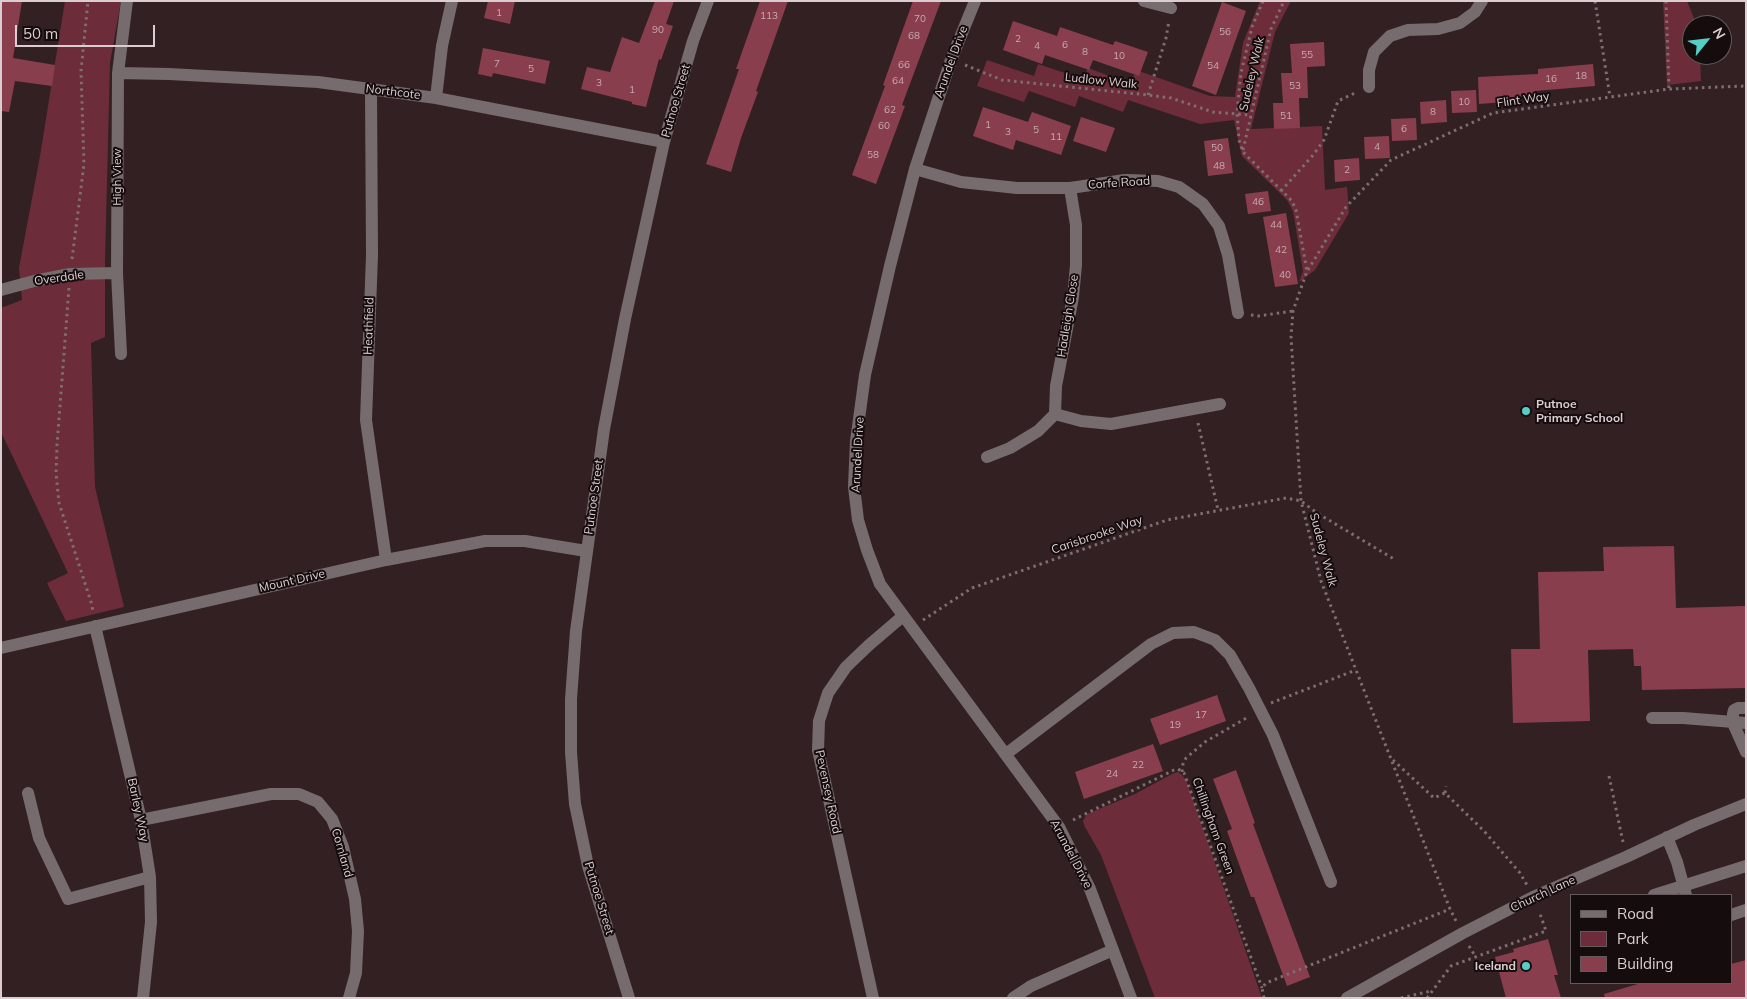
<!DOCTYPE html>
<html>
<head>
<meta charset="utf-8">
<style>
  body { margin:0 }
  #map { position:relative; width:1747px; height:999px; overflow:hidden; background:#332023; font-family:Mulish,sans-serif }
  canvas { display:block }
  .frame { position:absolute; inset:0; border:2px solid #dcced0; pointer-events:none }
  .legend { position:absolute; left:1570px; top:894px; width:162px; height:90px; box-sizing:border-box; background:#150c0d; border:1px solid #655a5b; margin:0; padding:6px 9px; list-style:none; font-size:15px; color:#dcced0 }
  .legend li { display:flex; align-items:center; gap:10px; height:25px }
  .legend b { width:25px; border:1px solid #655a5b }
  .north { position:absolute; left:1682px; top:15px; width:50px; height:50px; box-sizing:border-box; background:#150c0d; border:1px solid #655a5b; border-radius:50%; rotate:61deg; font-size:14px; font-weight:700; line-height:20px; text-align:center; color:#dcced0 }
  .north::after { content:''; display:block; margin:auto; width:18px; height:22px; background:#55cec6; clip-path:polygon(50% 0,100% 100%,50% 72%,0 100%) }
  .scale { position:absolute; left:15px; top:25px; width:140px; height:22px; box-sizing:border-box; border:2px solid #dcced0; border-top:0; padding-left:6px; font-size:15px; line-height:18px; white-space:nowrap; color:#dcced0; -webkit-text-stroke:4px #150c0d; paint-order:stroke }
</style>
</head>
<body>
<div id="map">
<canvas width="1747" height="999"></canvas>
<div class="frame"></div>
<ul class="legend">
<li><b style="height:6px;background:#776c6d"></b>Road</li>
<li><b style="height:14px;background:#6d2c3a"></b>Park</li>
<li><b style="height:14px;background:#893e4d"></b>Building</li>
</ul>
<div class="north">N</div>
<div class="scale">50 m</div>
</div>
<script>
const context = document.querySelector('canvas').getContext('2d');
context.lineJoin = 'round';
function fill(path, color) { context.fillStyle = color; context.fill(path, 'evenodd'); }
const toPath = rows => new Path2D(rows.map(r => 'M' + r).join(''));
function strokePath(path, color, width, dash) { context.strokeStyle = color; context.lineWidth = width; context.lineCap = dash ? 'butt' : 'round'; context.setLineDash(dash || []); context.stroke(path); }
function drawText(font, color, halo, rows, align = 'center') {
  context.font = font + ' Mulish,sans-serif'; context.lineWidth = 4; context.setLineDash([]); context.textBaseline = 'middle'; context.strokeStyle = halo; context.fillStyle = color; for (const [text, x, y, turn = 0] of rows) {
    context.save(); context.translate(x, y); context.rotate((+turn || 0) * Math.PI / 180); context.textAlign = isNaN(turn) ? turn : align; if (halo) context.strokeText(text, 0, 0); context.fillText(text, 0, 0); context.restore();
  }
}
const green = toPath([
  [65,1,121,1,110,63,105,261,105,337,91,343,95,487,124,607,66,621,47,583,68,573,1,432,1,308,22,300,19,268,40,156],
  [1260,1,1291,1,1275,32,1251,129,1322,126,1325,190,1347,187,1349,213,1315,270,1299,282,1303,271,1293,211,1287,200,1242,156,1234,120,1200,124,1128,100,1123,112,1079,96,1075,107,1029,91,1024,102,977,86,987,60,1034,76,1038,64,1083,79,1088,68,1131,84,1136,70,1210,96,1235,97,1243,43],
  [1663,1,1687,1,1695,21,1696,25,1692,25,1692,55,1700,55,1701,81,1667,85],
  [1178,772,1182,775,1186,780,1262,998,1155,998,1101,855,1085,827,1083,821,1087,814,1135,794,1172,774]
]);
const building = toPath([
  [1,1,22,1,13,58,55,65,52,86,15,81,9,112,1,111],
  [488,1,515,1,510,24,484,18],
  [655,1,674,1,666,24,673,26,661,60,659,59,646,107,632,104,632,102,581,89,587,67,610,72,622,37,639,43],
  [760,1,788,1,756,91,758,92,741,138,731,172,706,164,739,69,736,69],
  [913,1,941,1,902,105,905,106,876,184,852,175,885,86,883,85],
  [1222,2,1246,11,1216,95,1192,86],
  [1013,21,1057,36,1060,27,1113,45,1115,41,1148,52,1139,76,1093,60,1089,70,1045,55,1042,64,1003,50],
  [1324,42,1325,66,1307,67,1308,98,1299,98,1300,128,1274,129,1273,103,1283,103,1281,73,1292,73,1290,44],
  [483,48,550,61,545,84,493,73,492,77,478,74],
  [1593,64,1595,86,1535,91,1535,96,1504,98,1505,102,1479,104,1478,77,1538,74,1538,69],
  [1476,90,1477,112,1452,113,1451,91],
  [1446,100,1447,122,1421,124,1420,102],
  [983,107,1028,122,1032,112,1071,126,1061,155,1016,140,1013,150,973,136],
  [1081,117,1115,128,1106,152,1073,141],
  [1416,118,1417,140,1392,141,1391,119],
  [1389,136,1390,158,1365,159,1364,137],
  [1228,138,1233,173,1208,176,1204,141],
  [1359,158,1360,180,1335,182,1334,160],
  [1268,191,1271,211,1248,214,1245,194],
  [1286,213,1298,284,1275,287,1263,217],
  [1674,546,1676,608,1745,606,1746,688,1642,690,1641,666,1634,666,1633,649,1588,650,1590,721,1513,723,1511,649,1540,649,1538,572,1604,571,1603,547],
  [1217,695,1226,721,1160,745,1150,719],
  [1153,744,1163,771,1084,799,1075,772],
  [1236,770,1255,823,1253,824,1310,977,1287,986,1254,897,1251,897,1227,831,1232,829,1213,779],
  [1548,939,1558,975,1554,975,1561,998,1506,998,1495,957,1514,952,1513,949],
  [1746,960,1746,998,1605,998,1604,994,1641,983,1731,983,1731,964]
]);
const path = toPath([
  [1263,1,1252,27,1241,73,1237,112,1239,140,1243,152,1292,201,1296,210,1307,271,1293,311,1291,336,1301,501,1321,581,1450,909,1456,921],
  [1595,1,1610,97],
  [1666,1,1669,89],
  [965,65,1002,80,1148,95,1171,98,1213,112,1251,115],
  [1148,95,1166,38,1169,21],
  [1243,150,1271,29,1284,1],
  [1281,191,1314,154,1324,140,1338,101,1355,93],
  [72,259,84,164,81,71,88,1],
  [1308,270,1346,207,1391,160,1493,113,1669,89,1746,86],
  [69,288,57,445,56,473,59,503,92,605,93,613],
  [1251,315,1258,316,1293,311],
  [1198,423,1218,510],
  [923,620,972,588,1167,520,1286,498,1301,501,1317,513,1394,559],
  [1271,703,1356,670],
  [1393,760,1434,798,1445,793,1484,831,1520,873,1527,885],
  [1182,772,1183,764,1186,758,1205,742,1248,717],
  [1609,776,1623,842],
  [1445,793,1446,786],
  [1073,820,1174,770,1178,769,1184,773,1262,988],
  [1469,946,1475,956],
  [1264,998,1262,988,1266,983,1450,909],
  [1401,998,1431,991],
  [1427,998,1451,966,1546,931,1539,911]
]);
const minor = toPath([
  [975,1,951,60,915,169,890,266,865,375,856,441,854,487,858,520,867,550,880,584,1059,827,1090,889,1131,998],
  [1144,1,1171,8],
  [118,73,169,74,318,82,436,98,664,142],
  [1369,87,1369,70,1374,52,1390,36,1408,30,1438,29,1460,23,1475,12,1482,1],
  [371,89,372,255,366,420,386,560],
  [436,98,442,46,452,1],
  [915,169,961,182,1017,188,1070,188,1125,180,1158,181,1179,187,1203,204,1219,226,1228,255,1238,313],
  [1,290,34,281,70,274,117,273],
  [121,354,117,273,118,73,127,1],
  [1055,414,1081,421,1111,424,1220,404],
  [987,457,1010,448,1038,431,1055,414,1056,386,1073,297,1076,265,1076,225,1070,188],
  [95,626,141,820,150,877,151,922,143,998],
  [1,648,386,560,485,541,525,541,586,551],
  [1746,708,1738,708,1734,710,1733,714,1733,723,1746,752],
  [1652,718,1683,718,1746,723],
  [1006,754,1151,644,1173,633,1194,632,1215,640,1230,655,1249,688,1273,735,1331,882],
  [28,793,39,838,68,899,150,877],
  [141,820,271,794,299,794,318,802,332,819,343,847,355,899,358,931,356,973,349,998],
  [1667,837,1677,862,1686,895],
  [1654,895,1746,866],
  [1731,915,1746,910],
  [629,998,588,866,575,804,571,752,571,699,576,631,604,429,625,319,664,142,693,41,708,1],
  [873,998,818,750,819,721,828,693,846,667,869,645,903,616],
  [1013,998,1031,986,1113,950],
  [1347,998,1463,933,1533,897,1626,857,1694,825,1746,804]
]);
const markers = [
  [1526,411,5,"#55cec6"],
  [1526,966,5,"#55cec6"]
];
const numberNames = [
  ["1",499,13],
  ["113",769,16],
  ["70",920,19],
  ["90",658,30],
  ["56",1225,32],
  ["68",914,36],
  ["2",1018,39],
  ["6",1065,45],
  ["4",1037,46],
  ["8",1085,52],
  ["55",1307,55],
  ["10",1119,56],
  ["7",497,64],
  ["66",904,65],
  ["54",1213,66],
  ["5",531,69],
  ["18",1581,76],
  ["16",1551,79],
  ["64",898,81],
  ["3",599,83],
  ["53",1295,86],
  ["1",632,90],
  ["10",1464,102],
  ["62",890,110],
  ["8",1433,112],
  ["51",1286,116],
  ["1",988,125],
  ["60",884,126],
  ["6",1404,129],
  ["5",1036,130],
  ["3",1008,132],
  ["11",1056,137],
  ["4",1377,147],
  ["50",1217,148],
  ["58",873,155],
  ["48",1219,166],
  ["2",1347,170],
  ["46",1258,202],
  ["44",1276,225],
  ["42",1281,250],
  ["40",1285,275],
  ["17",1201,715],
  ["19",1175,725],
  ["22",1138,765],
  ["24",1112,774]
];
const streetNames = [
  ["Arundel Drive",951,62,-70],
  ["Sudeley Walk",1252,74,-77],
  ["Ludlow Walk",1101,81,6],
  ["Northcote",393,92,7],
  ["Flint Way",1523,100,-8],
  ["Putnoe Street",676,101,-74],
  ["High View",117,177,-90],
  ["Corfe Road",1119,183,-4],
  ["Overdale",59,278,-8],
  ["Hadleigh Close",1068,316,-81],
  ["Heathfield",369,326,-88],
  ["Arundel Drive",858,455,-87],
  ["Putnoe Street",594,497,-82],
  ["Carisbrooke Way",1097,535,-19],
  ["Sudeley Walk",1323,550,75],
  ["Mount Drive",292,581,-13],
  ["Pevensey Road",828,792,78],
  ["Barley Way",138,810,78],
  ["Chillingham Green",1213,826,70],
  ["Cornland",342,853,74],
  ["Arundel Drive",1071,854,62],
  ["Church Lane",1543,894,-25],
  ["Putnoe Street",599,898,73]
];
const poiNames = [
  ["Putnoe",1536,404],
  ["Primary School",1536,418],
  ["Iceland",1516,966,"right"]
];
fill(green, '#6d2c3a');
fill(building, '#893e4d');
strokePath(path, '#7e6e70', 3, [2.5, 4]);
strokePath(minor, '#776c6d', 12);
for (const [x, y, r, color] of markers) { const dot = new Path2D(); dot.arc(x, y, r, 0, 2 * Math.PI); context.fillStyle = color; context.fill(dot); strokePath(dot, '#150c0d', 2); }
drawText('10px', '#c7aaaf', null, numberNames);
drawText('12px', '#dcced0', '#150c0d', streetNames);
drawText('bold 12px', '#dcced0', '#150c0d', poiNames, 'left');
</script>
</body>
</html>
